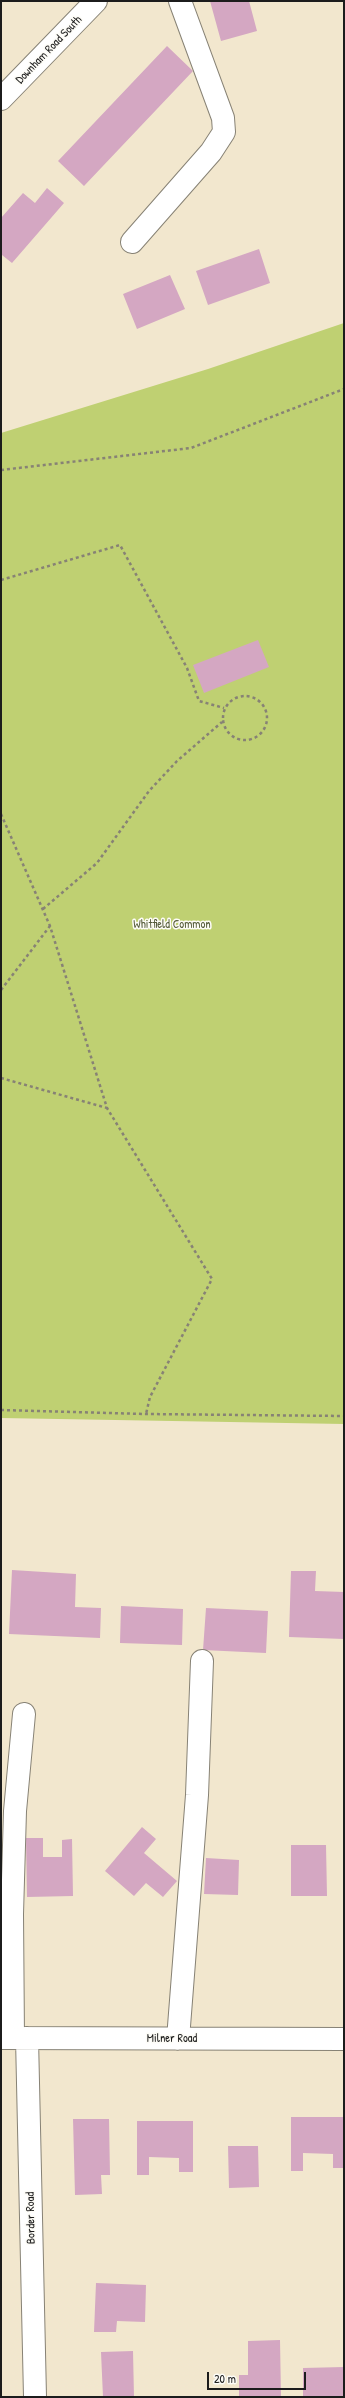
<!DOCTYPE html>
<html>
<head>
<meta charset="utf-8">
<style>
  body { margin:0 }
  #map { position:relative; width:345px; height:2398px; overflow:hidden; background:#f2e7ce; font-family:"Patrick Hand",sans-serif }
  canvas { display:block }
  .frame { position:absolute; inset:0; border:2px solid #1c1c1c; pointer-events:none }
  .scale { position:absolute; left:207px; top:2372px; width:99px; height:18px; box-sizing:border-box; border:2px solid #1c1c1c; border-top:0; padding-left:5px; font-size:12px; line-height:14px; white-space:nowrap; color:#1c1c1c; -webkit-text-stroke:3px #fdfcf7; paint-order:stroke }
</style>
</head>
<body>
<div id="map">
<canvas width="345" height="2398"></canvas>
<div class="frame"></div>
<div class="scale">20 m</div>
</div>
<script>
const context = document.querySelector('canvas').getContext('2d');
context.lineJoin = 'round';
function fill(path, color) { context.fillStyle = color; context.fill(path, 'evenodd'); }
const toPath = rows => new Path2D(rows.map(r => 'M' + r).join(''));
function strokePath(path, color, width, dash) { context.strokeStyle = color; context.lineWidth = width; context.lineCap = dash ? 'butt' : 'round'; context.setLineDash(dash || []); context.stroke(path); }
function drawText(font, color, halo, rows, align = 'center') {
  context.font = font + ' "Patrick Hand",sans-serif'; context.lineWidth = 3; context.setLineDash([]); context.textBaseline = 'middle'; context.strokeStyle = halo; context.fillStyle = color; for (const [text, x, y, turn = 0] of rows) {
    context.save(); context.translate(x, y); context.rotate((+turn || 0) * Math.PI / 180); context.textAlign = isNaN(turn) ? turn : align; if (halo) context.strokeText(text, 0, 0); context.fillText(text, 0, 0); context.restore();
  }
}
const green = toPath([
  [344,323,344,1424,1,1418,1,433,208,369]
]);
const building = toPath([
  [210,1,249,1,257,31,221,41],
  [167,46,193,71,84,186,58,161],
  [47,188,64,203,12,263,2,255,1,256,1,218,23,193,35,203],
  [259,249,270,283,208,305,196,271],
  [170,275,185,309,137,329,123,294],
  [258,640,269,667,204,693,193,665],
  [12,1570,76,1574,75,1607,101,1608,100,1638,9,1634],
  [291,1571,316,1571,315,1591,344,1592,344,1639,289,1637],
  [121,1606,183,1609,182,1645,120,1643],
  [206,1608,268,1611,266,1653,203,1650],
  [142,1827,156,1839,144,1853,177,1881,163,1897,146,1883,134,1896,105,1871],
  [26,1838,43,1838,43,1857,62,1857,62,1840,72,1839,73,1896,27,1897],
  [291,1845,326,1845,327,1896,291,1896],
  [206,1858,239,1860,238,1895,204,1894],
  [291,2117,344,2117,344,2168,333,2168,333,2154,303,2153,303,2171,291,2171],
  [73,2119,109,2119,110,2175,101,2175,102,2194,75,2195],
  [137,2121,193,2121,193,2172,179,2172,179,2158,149,2157,149,2175,137,2175],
  [228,2146,258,2146,259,2187,229,2188],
  [96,2283,146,2285,145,2322,117,2321,116,2332,94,2332],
  [280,2340,281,2397,239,2397,239,2375,248,2375,248,2341],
  [133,2351,134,2397,103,2397,101,2352],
  [344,2367,344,2397,303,2397,303,2368]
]);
const path = toPath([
  [1,470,191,448,344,389],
  [1,580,120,545,187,668,199,701,224,708],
  '223 718a22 22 0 1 1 44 0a22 22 0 1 1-44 0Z',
  [1,814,50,926,107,1108,212,1279,150,1397,146,1414],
  [43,909,97,863,149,791,177,761,222,722],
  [1,990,50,926],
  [1,1078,107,1108],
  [1,1410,146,1414,344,1416]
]);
const minor = toPath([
  [1,99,96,1],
  [132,242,211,152,224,132,223,118,180,1],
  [1,2038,344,2039],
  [13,2038,12,1914,15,1811,24,1714],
  [27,2038,35,2397],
  [178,2039,197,1795,202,1661]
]);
const streetNames = [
  ["Downham Road South",49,50,-46],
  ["Milner Road",172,2039],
  ["Border Road",31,2218,-91]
];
const parkNames = [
  ["Whitfield Common",172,925]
];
fill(green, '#bfd072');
fill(building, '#d4a7c2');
strokePath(minor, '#878275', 24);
strokePath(path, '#878275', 2.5, [3, 3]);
strokePath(minor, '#fff', 22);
drawText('12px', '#1c1c1c', '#fdfcf7', streetNames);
drawText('12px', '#555b3a', '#fdfcf7', parkNames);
</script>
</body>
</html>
